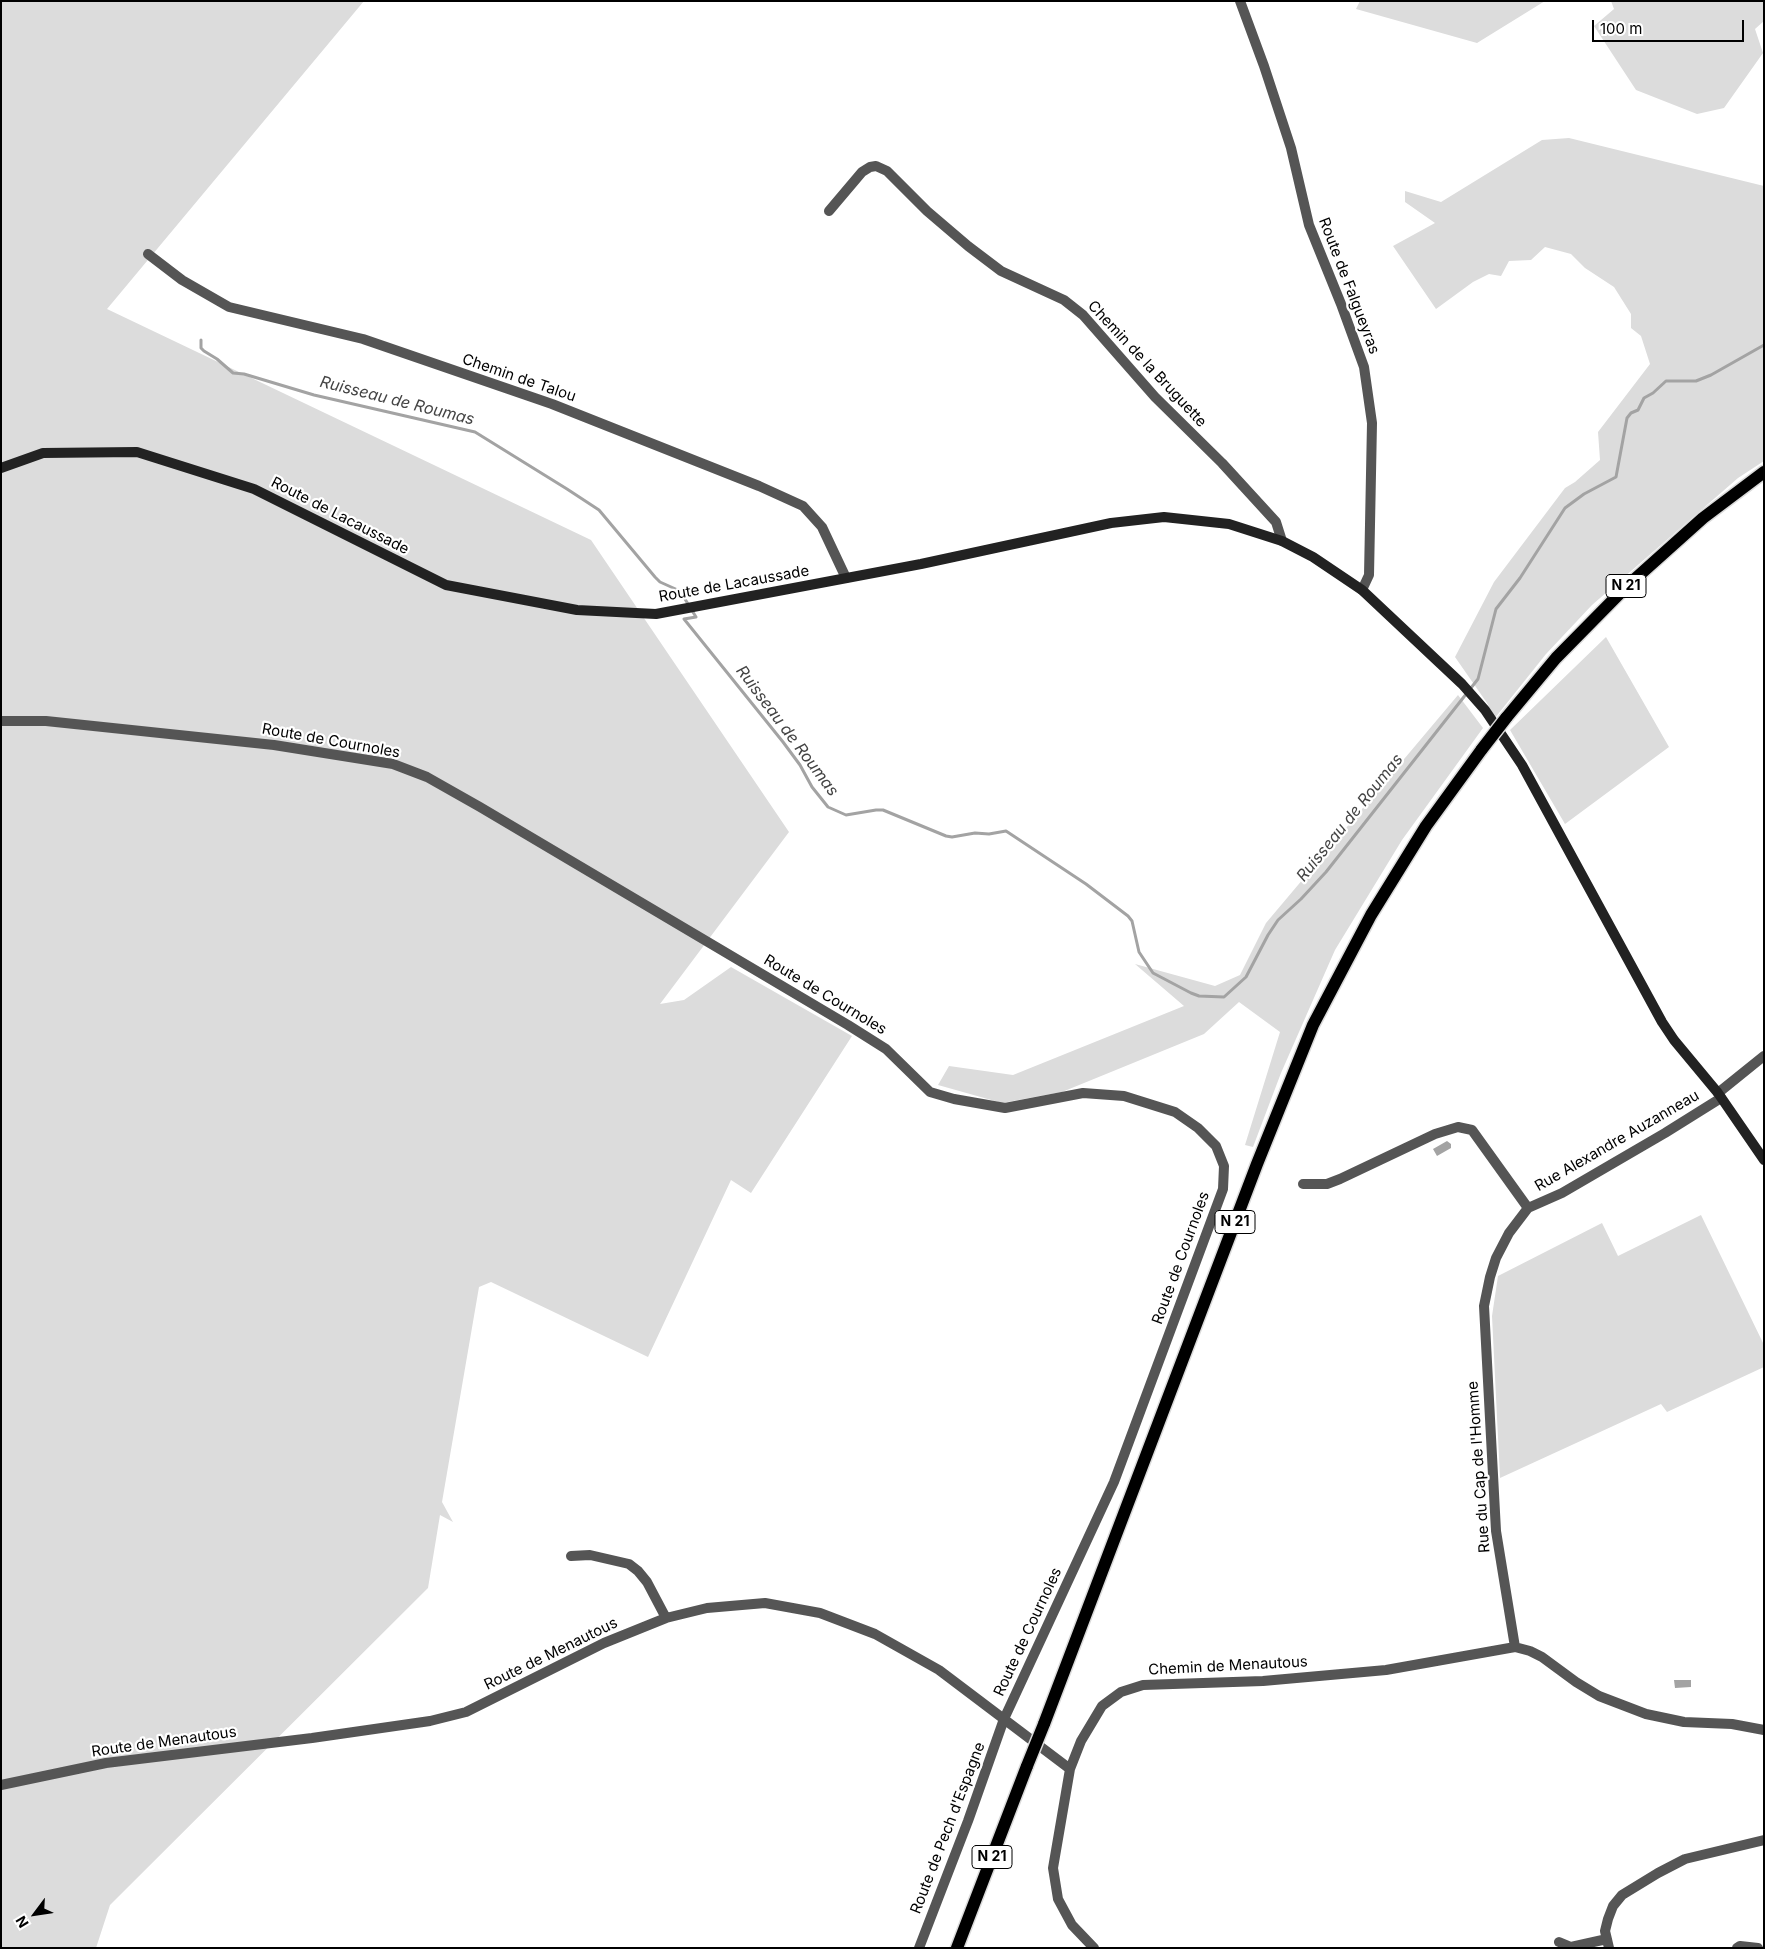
<!DOCTYPE html>
<html>
<head>
<meta charset="utf-8">
<style>
  body { margin:0 }
  #map { position:relative; width:1765px; height:1949px; overflow:hidden; background:#fff; font-family:Inter,sans-serif }
  canvas { display:block }
  .frame { position:absolute; inset:0; border:2px solid #000; pointer-events:none }
  .north { position:absolute; left:10px; top:1889px; width:50px; height:50px; -webkit-text-stroke:4px #fff; paint-order:stroke; rotate:239deg; font-size:14px; font-weight:700; line-height:20px; text-align:center; color:#000 }
  .north::after { content:''; display:block; margin:auto; width:18px; height:22px; background:#000; clip-path:polygon(50% 0,100% 100%,50% 72%,0 100%) }
  .scale { position:absolute; left:1592px; top:20px; width:152px; height:22px; box-sizing:border-box; border:2px solid #000; border-top:0; padding-left:6px; font-size:15px; line-height:18px; white-space:nowrap; color:#000; -webkit-text-stroke:4px #fff; paint-order:stroke }
</style>
</head>
<body>
<div id="map">
<canvas width="1765" height="1949"></canvas>
<div class="frame"></div>
<div class="north">N</div>
<div class="scale">100 m</div>
</div>
<script>
const context = document.querySelector('canvas').getContext('2d');
context.lineJoin = 'round';
function fill(path, color) { context.fillStyle = color; context.fill(path, 'evenodd'); }
const toPath = rows => new Path2D(rows.map(r => 'M' + r).join(''));
function strokePath(path, color, width, dash) { context.strokeStyle = color; context.lineWidth = width; context.lineCap = dash ? 'butt' : 'round'; context.setLineDash(dash || []); context.stroke(path); }
function drawText(font, color, halo, rows, align = 'center') {
  context.font = font + ' Inter,sans-serif'; context.lineWidth = 4.5; context.setLineDash([]); context.textBaseline = 'middle'; context.strokeStyle = halo; context.fillStyle = color; for (const [text, x, y, turn = 0] of rows) {
    context.save(); context.translate(x, y); context.rotate((+turn || 0) * Math.PI / 180); context.textAlign = isNaN(turn) ? turn : align; if (halo) context.strokeText(text, 0, 0); context.fillText(text, 0, 0); context.restore();
  }
}
const green = toPath([
  [1,1,364,1,107,309,591,540,789,832,660,1004,684,1000,731,967,852,1036,751,1193,731,1180,648,1357,491,1282,479,1287,442,1502,453,1522,440,1515,428,1588,110,1905,96,1948,1,1948],
  [1360,1,1545,1,1477,43,1356,9],
  [1611,1,1764,1,1764,21,1755,29,1763,53,1724,108,1697,114,1636,90,1594,26,1614,9],
  [1569,138,1764,186,1764,461,1738,478,1592,605,1546,654,1495,718,1487,703,1455,657,1494,582,1565,488,1575,482,1600,460,1598,432,1650,364,1641,336,1631,328,1631,314,1614,287,1585,268,1571,254,1545,247,1531,260,1509,261,1501,276,1489,274,1473,282,1436,309,1393,246,1435,223,1405,202,1405,191,1441,202,1542,140],
  [1606,637,1669,747,1565,824,1510,730],
  [1458,695,1483,728,1402,840,1335,950,1281,1073,1253,1147,1245,1145,1280,1032,1239,1002,1204,1034,1062,1092,1002,1103,938,1085,949,1066,1013,1075,1184,1006,1135,964,1215,986,1240,975,1266,923],
  [1701,1215,1764,1345,1764,1367,1667,1412,1661,1404,1500,1478,1492,1316,1498,1276,1602,1223,1618,1256]
]);
const water = toPath([
  [1447,1141,1451,1144,1451,1148,1437,1156,1433,1149],
  [1674,1680,1691,1680,1691,1687,1675,1688]
]);
const stream = toPath([
  [201,340,201,348,204,351,217,359,233,373,244,374,314,395,475,432,567,489,599,510,655,577,660,582,680,591,696,617,684,619,783,742,800,765,812,787,828,807,846,815,876,810,883,810,946,836,952,837,975,833,989,834,1006,831,1086,884,1128,916,1132,921,1139,952,1153,973,1191,993,1199,996,1224,997,1246,977,1268,935,1278,920,1301,899,1326,872,1478,679,1496,609,1520,578,1565,508,1584,494,1616,477,1627,418,1631,413,1638,410,1644,398,1653,393,1666,381,1696,381,1711,375,1764,345]
]);
const street = toPath([
  [1240,1,1264,66,1291,148,1309,225,1341,304,1364,367,1372,423,1369,575,1362,590],
  [829,211,862,172,870,167,876,166,887,171,927,211,968,246,1001,271,1064,300,1083,315,1155,397,1222,463,1276,522,1282,541],
  [148,254,182,280,229,307,363,339,552,404,759,486,803,506,822,527,846,578],
  [1,721,46,721,274,745,393,764,427,777,480,807,848,1025,886,1049,930,1092,954,1099,1005,1108,1083,1093,1124,1096,1175,1112,1198,1128,1216,1146,1224,1166,1223,1189,1114,1482,1004,1719,968,1821,919,1948],
  [1718,1093,1764,1056],
  [1721,1098,1665,1133,1562,1193,1528,1208,1509,1233,1496,1258,1490,1277,1484,1306,1496,1531,1515,1647,1530,1651,1542,1657,1576,1682,1599,1696,1646,1714,1684,1722,1732,1724,1764,1730],
  [1303,1184,1327,1184,1340,1179,1435,1134,1458,1127,1472,1130,1528,1208],
  [571,1556,590,1555,629,1564,638,1571,647,1582,666,1618],
  [1,1785,106,1763,312,1738,430,1721,466,1712,604,1643,666,1618,707,1608,765,1603,820,1613,875,1634,939,1670,1070,1769],
  [1559,1942,1571,1947,1607,1939],
  [1094,1948,1072,1925,1058,1899,1053,1868,1070,1769,1081,1741,1102,1706,1121,1692,1143,1685,1263,1681,1386,1670,1515,1647],
  [1609,1948,1605,1931,1608,1919,1613,1906,1622,1895,1658,1873,1685,1859,1764,1840],
  [1737,1948,1740,1946,1758,1948]
]);
const secondary = toPath([
  [1,468,43,453,137,452,254,489,446,585,577,610,656,614,921,564,1111,523,1164,517,1229,524,1282,541,1313,557,1362,590,1462,684,1485,710,1522,765,1662,1022,1674,1040,1718,1093,1764,1160]
]);
const primary = toPath([
  [1506,718,1556,658,1626,587,1703,518,1764,472],
  [1044,1724,1257,1164,1313,1025,1371,915,1426,826,1482,749],
  [957,1948,1027,1766]
]);
const primaryBridge = toPath([
  [1482,749,1506,718],
  [1027,1766,1044,1724]
]);
const shields = [
  [1626,586,40],
  [1235,1222,40],
  [992,1857,40]
];
const shieldNames = [
  ["N 21",1626,586],
  ["N 21",1235,1222],
  ["N 21",992,1857]
];
const streetNames = [
  ["Route de Falgueyras",1349,286,69],
  ["Chemin de la Bruguette",1147,364,47],
  ["Chemin de Talou",519,378,19],
  ["Route de Lacaussade",340,516,27],
  ["Route de Lacaussade",734,584,-10],
  ["Route de Cournoles",331,741,10],
  ["Route de Cournoles",825,995,31],
  ["Rue Alexandre Auzanneau",1617,1141,-30],
  ["Route de Cournoles",1181,1258,-70],
  ["Rue du Cap de l'Homme",1479,1467,-94],
  ["Route de Cournoles",1028,1632,-65],
  ["Route de Menautous",551,1654,-26],
  ["Chemin de Menautous",1228,1666,-3],
  ["Route de Menautous",164,1742,-8],
  ["Route de Pech d'Espagne",948,1828,-69]
];
const waterNames = [
  ["Ruisseau de Roumas",397,401,14],
  ["Ruisseau de Roumas",787,731,53],
  ["Ruisseau de Roumas",1350,818,-51]
];
fill(green, '#dcdcdc');
fill(water, '#a3a3a3');
strokePath(stream, '#a3a3a3', 3);
strokePath(primary, '#dbdbdb', 15);
strokePath(street, '#555', 10);
strokePath(secondary, '#222', 10);
strokePath(primary, '#000', 12);
strokePath(primaryBridge, '#dbdbdb', 15, []);
strokePath(primaryBridge, '#000', 12);
for (const [x, y, w] of shields) { const box = new Path2D(); box.roundRect(x - w / 2, y - 11.5, w, 23, 4); context.fillStyle = '#fff'; context.fill(box); strokePath(box, '#000', 1); }
drawText('bold 14px', '#000', null, shieldNames);
drawText('15px', '#000', '#fff', streetNames);
drawText('italic 16px', '#444', '#fff', waterNames);
</script>
</body>
</html>
